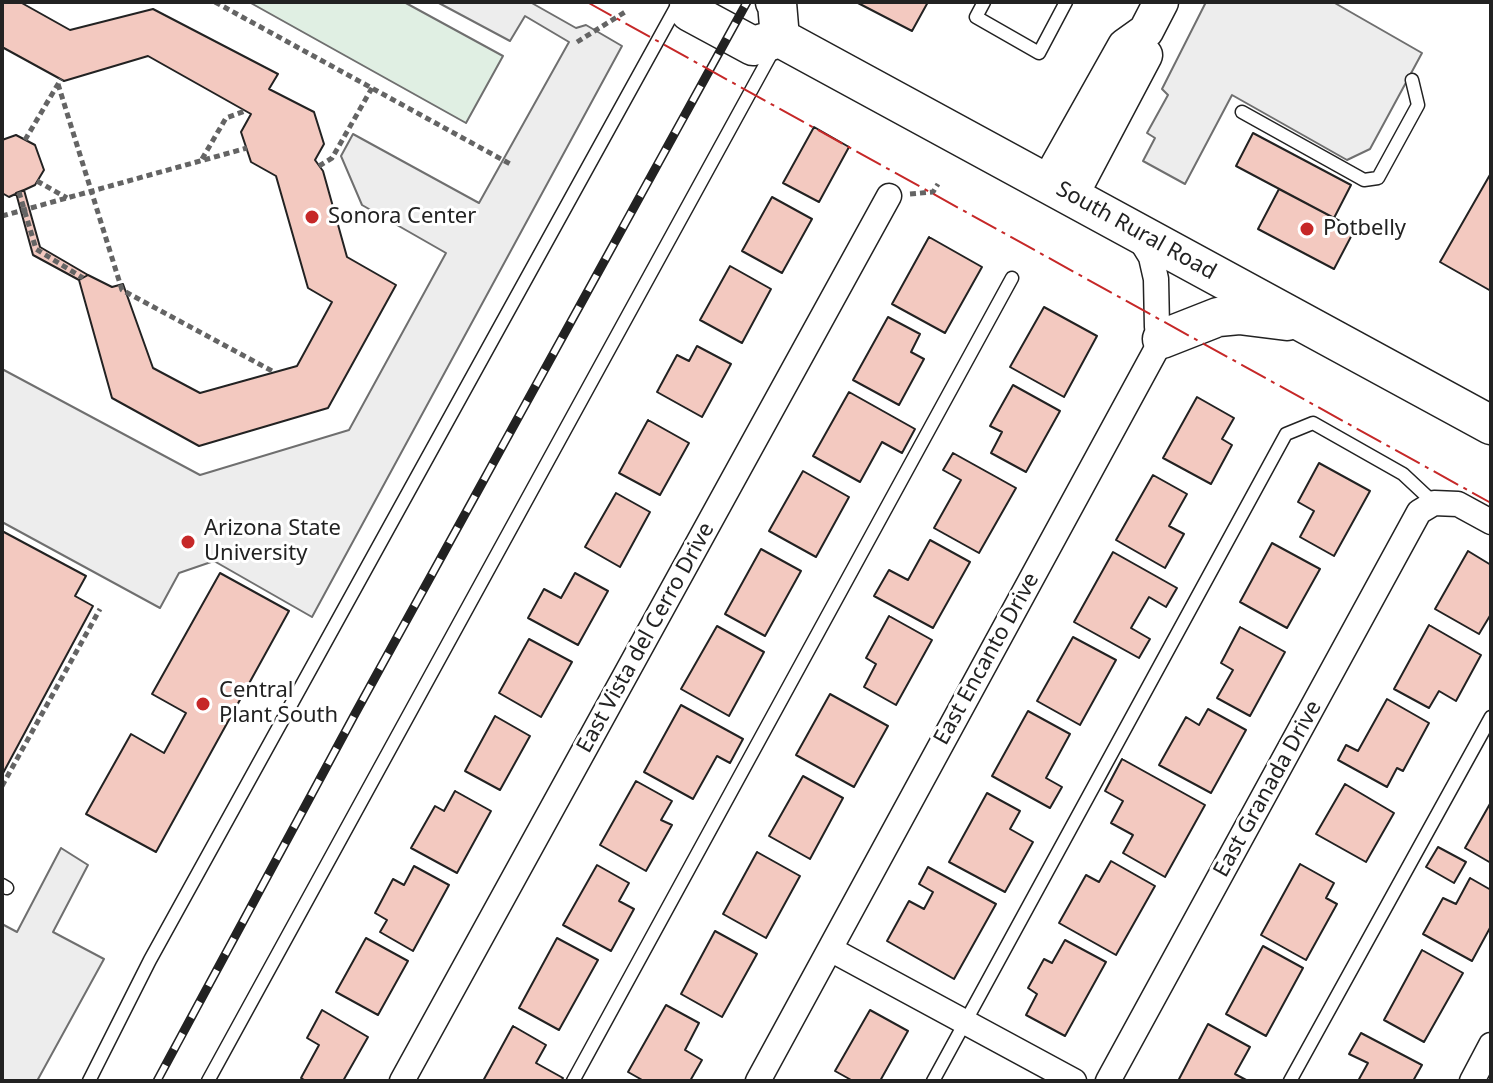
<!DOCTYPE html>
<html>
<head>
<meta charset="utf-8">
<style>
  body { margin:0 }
  #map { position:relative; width:1493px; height:1083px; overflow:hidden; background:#fff; font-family:"Noto Sans",sans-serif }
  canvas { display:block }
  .frame { position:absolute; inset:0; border:4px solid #222; pointer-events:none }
</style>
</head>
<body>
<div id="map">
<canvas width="1493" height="1083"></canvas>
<div class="frame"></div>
</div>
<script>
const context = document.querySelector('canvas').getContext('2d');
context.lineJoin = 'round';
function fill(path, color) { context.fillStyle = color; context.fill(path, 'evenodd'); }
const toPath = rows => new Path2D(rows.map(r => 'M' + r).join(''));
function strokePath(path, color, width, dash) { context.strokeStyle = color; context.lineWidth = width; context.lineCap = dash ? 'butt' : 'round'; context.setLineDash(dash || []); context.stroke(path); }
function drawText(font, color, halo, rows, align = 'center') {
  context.font = font + ' "Noto Sans",sans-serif'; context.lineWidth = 6; context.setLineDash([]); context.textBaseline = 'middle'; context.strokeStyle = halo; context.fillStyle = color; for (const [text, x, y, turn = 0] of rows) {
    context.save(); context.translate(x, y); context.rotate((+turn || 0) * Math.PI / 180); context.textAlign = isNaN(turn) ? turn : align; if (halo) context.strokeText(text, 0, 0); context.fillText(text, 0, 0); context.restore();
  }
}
const green = toPath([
  [249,2,404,2,503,56,466,123,249,2]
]);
const parking = toPath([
  [437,2,530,2,576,28,586,25,622,46,312,617,214,561,179,573,160,608,2,522,2,369,200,475,349,430,446,253,362,205,341,156,353,134,479,203,569,42,525,16,510,41,437,2],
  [1206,2,1333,2,1422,53,1370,149,1347,160,1232,95,1185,184,1143,161,1155,138,1147,133,1168,95,1162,89,1206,2],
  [61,848,88,865,53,932,104,959,37,1081,2,1081,2,924,17,932,61,848]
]);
const building = toPath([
  [2,2,20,2,70,30,153,9,278,74,269,89,314,112,324,144,315,160,323,171,347,257,396,285,328,408,199,446,112,398,79,280,88,275,112,287,123,284,153,368,200,393,297,366,332,302,308,288,276,176,251,162,241,132,251,114,148,56,64,81,2,47,2,2],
  [856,2,928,2,912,31,856,2],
  [814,127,849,147,819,202,783,183,814,127],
  [1253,133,1351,185,1334,218,1236,166,1253,133],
  [16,135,35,145,44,170,35,185,9,197,2,193,2,140,16,135],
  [1491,173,1491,291,1440,262,1491,173],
  [1279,189,1355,229,1334,269,1258,229,1279,189],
  [24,190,40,247,88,275,79,280,33,255,16,193,24,190],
  [772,197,812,219,782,273,742,251,772,197],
  [929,237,982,267,945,333,892,304,929,237],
  [730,266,771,289,742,343,700,320,730,266],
  [1044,307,1097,336,1064,397,1010,367,1044,307],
  [888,317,920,334,911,352,924,359,899,405,853,380,888,317],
  [697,346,731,364,702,417,657,392,677,355,689,361,697,346],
  [1013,385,1060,411,1026,472,991,453,1002,432,990,426,1013,385],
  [849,392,915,429,902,453,882,442,860,482,813,456,849,392],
  [1197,397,1234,418,1222,439,1232,445,1211,484,1163,458,1197,397],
  [648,420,689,443,660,495,619,473,648,420],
  [953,453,1016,488,979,553,934,528,961,480,943,470,953,453],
  [1319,463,1370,491,1334,556,1300,537,1314,511,1298,502,1319,463],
  [803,471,849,497,816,557,769,531,803,471],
  [1153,475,1187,494,1169,526,1184,534,1165,568,1116,540,1153,475],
  [616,493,650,512,620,567,585,547,616,493],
  [2,531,86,576,75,596,93,606,2,775,2,531],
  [930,540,970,562,933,628,874,596,889,570,908,580,930,540],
  [1272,543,1320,569,1287,628,1240,602,1272,543],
  [761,549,801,571,765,636,725,614,761,549],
  [1468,551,1491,565,1491,614,1479,634,1435,609,1468,551],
  [1113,552,1177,588,1166,607,1149,597,1131,628,1150,639,1139,658,1074,622,1113,552],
  [220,573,289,611,156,852,86,814,131,734,164,753,186,713,152,694,220,573],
  [575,573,608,591,578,645,528,618,544,589,561,598,575,573],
  [889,616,932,640,896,705,864,687,876,664,866,658,889,616],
  [1429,625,1481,655,1456,701,1439,691,1429,708,1394,689,1429,625],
  [717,626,764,652,729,716,681,689,717,626],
  [1240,627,1285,652,1250,716,1217,698,1233,670,1221,663,1240,627],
  [1073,637,1116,660,1080,725,1037,701,1073,637],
  [529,639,572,662,541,717,499,693,529,639],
  [830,694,888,726,854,787,796,755,830,694],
  [1387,699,1429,723,1403,771,1397,768,1387,787,1338,760,1346,745,1358,751,1387,699],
  [681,705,743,739,730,763,717,756,693,799,644,772,681,705],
  [1208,709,1246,730,1211,793,1159,765,1186,717,1199,725,1208,709],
  [1028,711,1070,734,1046,778,1062,787,1050,808,992,776,1028,711],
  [495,716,530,736,500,790,465,771,495,716],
  [1122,759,1205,805,1165,877,1123,853,1133,835,1111,823,1123,801,1105,791,1122,759],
  [803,776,843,798,810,859,769,836,803,776],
  [636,781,672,801,661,820,672,825,646,871,600,845,636,781],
  [1345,784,1394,813,1366,862,1316,834,1345,784],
  [455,791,491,811,457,873,411,848,435,806,444,811,455,791],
  [987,793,1020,811,1010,829,1033,842,1005,892,949,862,987,793],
  [1491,802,1491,863,1465,848,1491,802],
  [1438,847,1466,862,1454,883,1426,867,1438,847],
  [757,852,800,876,766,938,723,914,757,852],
  [1111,861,1155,886,1116,955,1059,923,1086,875,1099,882,1111,861],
  [1300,864,1334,883,1326,898,1337,904,1306,960,1261,935,1300,864],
  [597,865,629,883,619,901,634,909,611,951,563,925,597,865],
  [414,866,449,885,413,951,380,932,387,920,375,913,393,879,404,885,414,866],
  [928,867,996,904,954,979,887,941,909,901,924,909,933,892,919,884,928,867],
  [1470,878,1491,890,1491,926,1472,961,1423,934,1443,898,1456,904,1470,878],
  [715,931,757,954,722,1017,681,994,715,931],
  [366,938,408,961,378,1015,336,992,366,938],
  [557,938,598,960,559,1030,519,1008,557,938],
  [1065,940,1106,962,1065,1036,1026,1015,1037,994,1028,988,1044,959,1052,963,1065,940],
  [1263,946,1303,968,1266,1036,1226,1014,1263,946],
  [1422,950,1463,973,1424,1042,1384,1020,1422,950],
  [666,1005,699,1023,685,1050,702,1060,690,1081,644,1081,628,1072,666,1005],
  [322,1010,368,1037,343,1081,306,1081,301,1078,319,1045,307,1038,322,1010],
  [870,1010,908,1031,880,1081,853,1081,835,1071,870,1010],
  [1208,1024,1250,1047,1235,1074,1248,1081,1178,1081,1208,1024],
  [513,1026,546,1045,536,1063,563,1078,561,1081,483,1081,513,1026],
  [1361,1033,1422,1065,1413,1081,1358,1081,1368,1063,1349,1054,1361,1033]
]);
const path = toPath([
  [215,2,512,165],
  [577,42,625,12],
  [58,84,122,290,274,372],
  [25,140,61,79],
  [202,159,226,118,245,111],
  [319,166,332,158,372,88],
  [37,181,67,198],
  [19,192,36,249,83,278],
  [910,194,933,192,938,184],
  [2,216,247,148],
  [2,786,100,609]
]);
const lane = toPath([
  [984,2,976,17,1039,53,1066,2],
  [1242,112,1364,180,1378,178,1418,105,1412,80],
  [2,885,7,888],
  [89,1081,150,960,679,2],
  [208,1081,775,47],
  [573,1081,1012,278],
  [933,1081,1286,434,1313,423,1403,474,1434,503],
  [1290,1081,1491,717]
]);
const street = toPath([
  [830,949,1074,1081],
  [402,1081,889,196],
  [758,1081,1162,339,1157,327,1156,279,1151,257,1138,236],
  [1108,1081,1419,512,1434,503,1458,504,1491,522],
  [1472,1081,1491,1045]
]);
const secondary = toPath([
  [1048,183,1125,46,1146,31,1161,2],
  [1071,195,1145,55]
]);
const primary = toPath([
  [689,2,690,12,753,46,780,38,1491,425],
  [775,2,777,3,780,38],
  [1162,339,1218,317,1239,315,1287,321]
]);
const rail = toPath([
  [157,1081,356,712,747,2]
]);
const power = toPath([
  [587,2,1491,503]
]);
const markers = [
  [312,217,8,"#c62828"],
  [1307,229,8,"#c62828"],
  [188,542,8,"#c62828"],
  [203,704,8,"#c62828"]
];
const poiNames = [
  ["Sonora Center",328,217],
  ["Potbelly",1323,229],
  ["Arizona State",204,529],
  ["University",204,554],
  ["Central",219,691],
  ["Plant South",219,716]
];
const streetNames = [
  ["South Rural Road",1136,231,29],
  ["East Vista del Cerro Drive",646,638,-61],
  ["East Encanto Drive",987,659,-61],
  ["East Granada Drive",1268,789,-61]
];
fill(green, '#e0efe3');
strokePath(green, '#6f6f6f', 2);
fill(parking, '#ededed');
strokePath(parking, '#6f6f6f', 2);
fill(building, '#f3c9c0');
strokePath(building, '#222', 2);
strokePath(lane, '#222', 15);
strokePath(street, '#222', 27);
strokePath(secondary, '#222', 37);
strokePath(primary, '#222', 41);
strokePath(path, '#646464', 5, [6, 4]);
strokePath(lane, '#fff', 12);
strokePath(street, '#fff', 24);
strokePath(secondary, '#fff', 34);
strokePath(primary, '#fff', 38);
strokePath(rail, '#222', 9);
strokePath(rail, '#fff', 6, [18]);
strokePath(power, '#c62828', 2, [28, 6, 4, 6]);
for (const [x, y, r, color] of markers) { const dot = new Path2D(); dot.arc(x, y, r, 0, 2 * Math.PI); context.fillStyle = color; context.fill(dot); strokePath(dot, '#fff', 3); }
drawText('22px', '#222', '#fff', poiNames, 'left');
drawText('22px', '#222', '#fff', streetNames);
</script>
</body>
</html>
